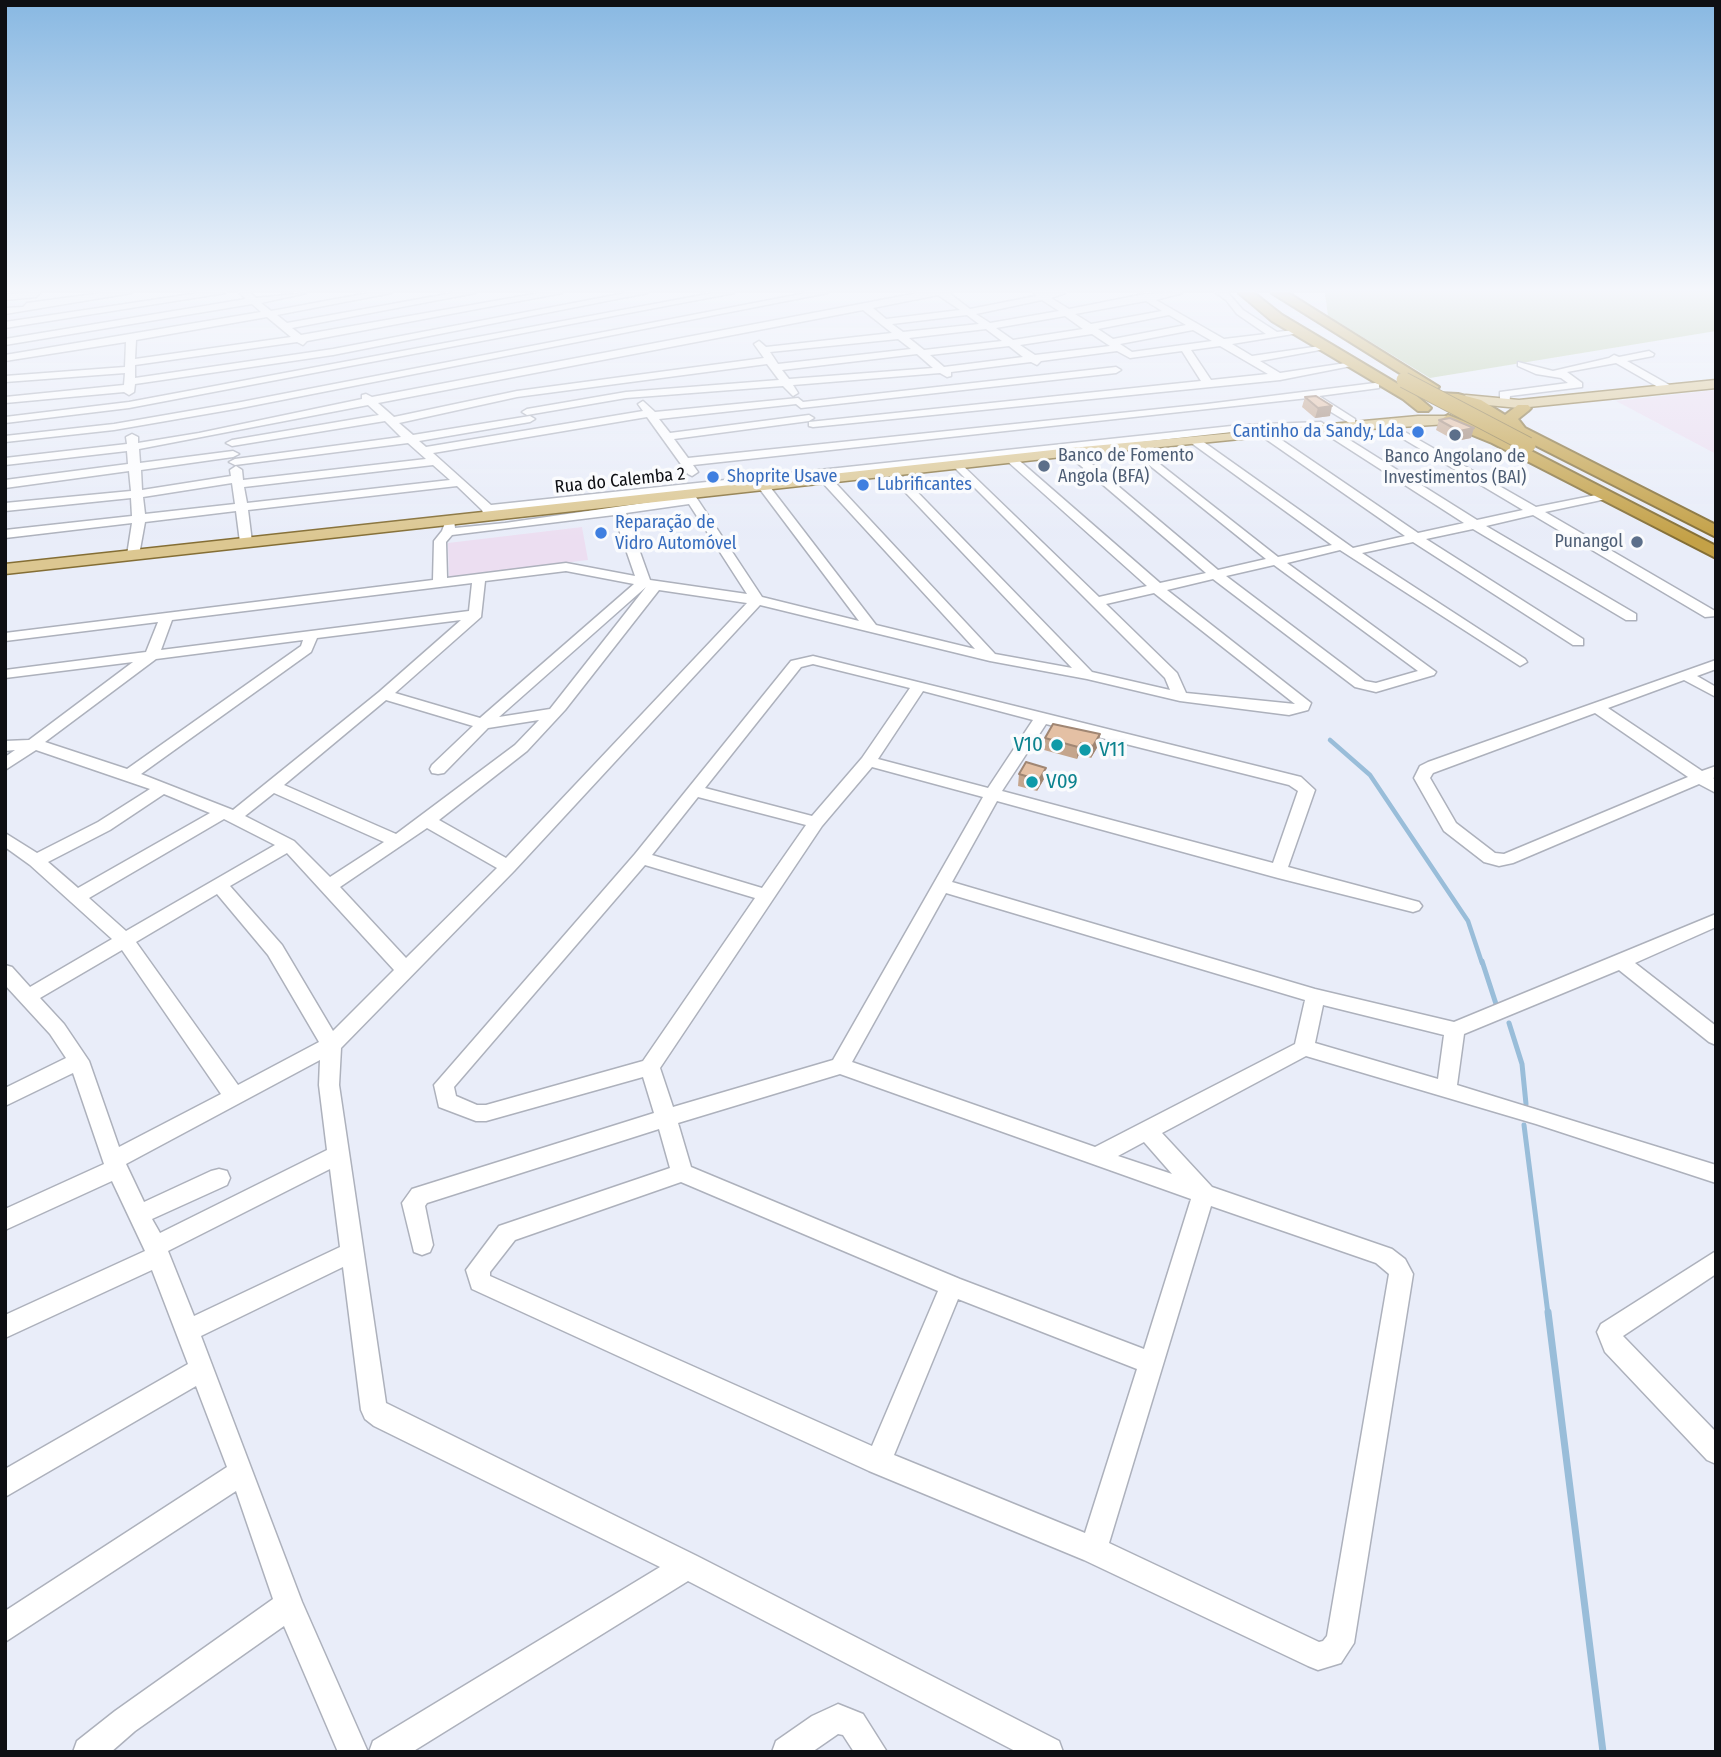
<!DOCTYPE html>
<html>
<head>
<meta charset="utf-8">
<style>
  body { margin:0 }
  #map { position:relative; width:1721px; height:1757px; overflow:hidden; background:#e9edf9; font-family:"Fira Sans Condensed",sans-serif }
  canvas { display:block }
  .frame { position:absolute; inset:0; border:7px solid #0e0f13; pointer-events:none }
</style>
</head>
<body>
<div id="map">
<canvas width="1721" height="1757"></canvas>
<div class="frame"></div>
</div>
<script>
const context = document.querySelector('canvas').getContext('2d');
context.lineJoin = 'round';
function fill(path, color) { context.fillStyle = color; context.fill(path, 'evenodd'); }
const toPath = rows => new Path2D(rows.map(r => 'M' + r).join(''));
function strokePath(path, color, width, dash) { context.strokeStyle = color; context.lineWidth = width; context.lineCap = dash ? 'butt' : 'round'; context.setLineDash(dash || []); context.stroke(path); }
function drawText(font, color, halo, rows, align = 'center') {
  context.font = font + ' "Fira Sans Condensed",sans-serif'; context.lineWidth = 7; context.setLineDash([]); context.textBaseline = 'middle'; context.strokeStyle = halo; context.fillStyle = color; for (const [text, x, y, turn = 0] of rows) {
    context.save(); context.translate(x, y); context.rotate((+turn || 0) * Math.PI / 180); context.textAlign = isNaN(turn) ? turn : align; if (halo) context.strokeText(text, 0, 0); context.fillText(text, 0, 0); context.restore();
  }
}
const commercial = toPath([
  [1716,390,1716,454,1616,401],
  [582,527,588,560,449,577,448,543]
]);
const green = toPath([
  [1325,293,1716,293,1716,331,1430,378,1328,316]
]);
const streamFar2 = toPath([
  [1330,740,1370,775,1468,921,1482,963]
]);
const streamFar1 = toPath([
  [1482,961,1496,1004],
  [1509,1023,1522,1064,1526,1104],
  [1524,1125,1548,1314]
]);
const stream = toPath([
  [1548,1312,1603,1752]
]);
const minor = toPath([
  [40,293,36,297,5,300,5,294,40,293],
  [102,293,131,293,5,314,5,308,23,307,27,303,102,293],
  [199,293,225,293,5,328,5,322,199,293],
  [240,293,250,293,256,298,306,293,261,303,271,311,369,293,391,293,277,315,287,323,453,293,475,293,292,328,301,335,540,293,562,293,307,341,303,345,297,342,135,365,135,378,333,349,626,293,647,293,333,355,135,384,134,392,129,395,124,392,5,403,5,397,124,385,125,373,5,382,5,376,125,367,126,342,5,361,5,355,261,312,252,304,5,345,5,339,246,299,240,293],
  [267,317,291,337,135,359,136,340,267,317],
  [713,293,734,293,129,408,5,423,5,417,129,402,713,293],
  [806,293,827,293,241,408,114,430,5,442,5,436,114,424,241,402,806,293],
  [918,293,949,293,970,309,1036,296,1034,293,1065,293,1051,298,1069,309,1145,294,1182,293,1156,300,1224,339,1266,334,1237,314,1226,300,1216,293,1228,293,1243,310,1277,332,1294,330,1299,333,1232,344,1252,356,1320,346,1325,349,1260,361,1280,373,1346,363,1351,366,1280,380,813,427,809,426,809,422,1201,381,1182,351,1130,358,1117,351,1041,361,1037,365,1031,362,951,372,951,376,947,377,940,373,793,385,798,393,793,396,783,386,626,398,527,415,522,412,527,409,626,392,779,380,767,364,517,397,399,423,413,435,530,416,535,419,530,422,419,441,426,447,643,411,638,404,643,401,655,412,798,398,803,402,1116,367,1121,370,1116,373,801,408,796,404,659,419,670,433,809,415,814,418,809,421,674,439,688,458,1207,404,1375,383,1379,384,1379,388,1319,396,1355,419,1355,423,1351,424,1308,398,693,465,698,472,692,476,688,474,647,417,433,453,491,505,1241,425,1321,422,1477,520,1523,510,1380,425,1378,423,1384,420,1536,507,1606,493,1606,499,1545,512,1715,611,1716,616,1705,617,1533,515,1486,526,1636,614,1636,620,1626,620,1473,529,1426,539,1583,639,1583,645,1573,645,1413,542,1362,553,1525,659,1527,662,1520,666,1340,550,1287,563,1436,672,1434,675,1376,692,1355,687,1213,579,1167,590,1311,703,1308,710,1289,715,1180,701,1087,679,990,661,760,605,514,871,341,1048,339,1085,386,1403,697,1556,1059,1741,1063,1752,1017,1752,688,1581,412,1752,369,1752,373,1741,660,1567,374,1426,365,1419,361,1410,343,1267,201,1336,302,1602,368,1752,338,1752,284,1626,135,1731,111,1752,73,1752,77,1741,115,1711,273,1599,236,1491,5,1642,5,1611,227,1467,196,1386,5,1497,5,1469,188,1364,152,1270,5,1338,5,1315,145,1251,112,1181,5,1230,5,1209,104,1164,73,1073,5,1106,5,1088,66,1058,50,1034,5,985,5,965,12,967,30,987,112,939,30,865,5,847,5,833,37,853,98,822,150,789,36,750,5,770,5,757,15,750,5,751,5,741,29,740,133,662,5,678,5,670,146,652,158,622,5,641,5,633,433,580,434,541,442,531,446,520,454,520,455,528,505,523,685,497,683,492,495,512,493,518,489,519,485,518,482,510,457,486,248,510,252,542,246,546,240,542,236,511,145,522,139,555,133,559,127,555,132,523,5,538,5,530,132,516,131,498,5,511,5,503,131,491,129,471,5,488,5,480,128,464,127,451,5,465,5,458,127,444,126,437,132,434,138,437,138,443,199,433,362,399,362,395,366,394,372,397,918,293],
  [938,295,960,310,886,319,873,308,938,295],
  [1042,300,1059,311,990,323,976,314,1042,300],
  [1146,301,1162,311,1091,324,1075,314,1146,301],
  [863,310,892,333,766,347,759,341,754,344,764,358,517,391,394,417,378,403,863,310],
  [967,315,979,324,903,332,892,324,967,315],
  [1169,315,1186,325,1113,339,1098,329,1169,315],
  [1065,316,1083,329,1013,340,996,328,1065,316],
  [986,329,1002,341,924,350,909,338,986,329],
  [1193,330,1212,341,1132,352,1120,344,1193,330],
  [1092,334,1110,346,1035,355,1020,345,1092,334],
  [898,339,911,349,778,364,770,352,898,339],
  [1009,346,1023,357,944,367,930,355,1009,346],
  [1220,346,1268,374,1211,380,1191,350,1220,346],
  [917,354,933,368,789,379,782,370,917,354],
  [368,405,379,415,232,440,226,443,232,446,385,421,401,437,235,459,229,462,235,465,408,443,426,459,243,480,242,470,236,466,230,470,231,476,142,490,141,470,233,457,239,454,233,451,140,463,139,449,368,405],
  [1320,428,1321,431,1464,523,1418,533,1267,430,1320,428],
  [1241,431,1260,431,1260,435,1405,536,1353,548,1198,438,1190,438,1190,442,1332,545,1278,557,1133,443,1241,431],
  [1128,444,1128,448,1266,559,1218,570,1074,449,1128,444],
  [1067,450,1067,454,1206,573,1160,583,1014,456,1067,450],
  [1005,457,1006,460,1147,586,1099,597,959,462,1005,457],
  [950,463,1165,678,1170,690,1092,672,895,469,950,463],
  [433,465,450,480,247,503,244,487,433,465],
  [886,470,887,473,1072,668,995,654,829,476,886,470],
  [820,477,821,481,975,649,876,625,767,483,820,477],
  [232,483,235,504,145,514,143,497,232,483],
  [758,484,759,488,859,621,762,597,692,491,758,484],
  [689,504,747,594,650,580,626,513,689,504],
  [614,515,635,576,566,563,447,578,446,542,452,535,614,515],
  [1274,565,1418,671,1376,683,1365,681,1226,576,1274,565],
  [566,571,634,584,480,718,395,693,481,617,485,581,566,571],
  [472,583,469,611,161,650,172,620,472,583],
  [646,587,550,709,499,717,646,587],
  [659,590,747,603,506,858,439,820,527,751,565,710,659,590],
  [1154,593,1295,704,1186,693,1177,673,1106,604,1154,593],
  [461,620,379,692,233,810,141,774,311,652,317,638,461,620],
  [303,640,301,646,127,769,45,742,156,659,303,640],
  [386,700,473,726,432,765,430,769,432,773,438,774,444,773,488,728,539,720,515,745,396,834,284,785,386,700],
  [274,793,384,842,330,877,294,841,245,816,274,793],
  [164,794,210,813,78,888,48,862,110,830,164,794],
  [224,819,275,845,126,931,89,898,224,819],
  [427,828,497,868,406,958,340,887,427,828],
  [287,853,394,970,333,1031,282,945,230,886,287,853],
  [217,894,268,955,319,1042,238,1085,136,942,217,894],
  [122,950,221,1094,119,1147,89,1061,64,1024,40,998,122,950],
  [320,1060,319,1085,327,1150,160,1233,152,1219,227,1185,230,1178,227,1171,219,1169,211,1171,144,1202,126,1164,320,1060],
  [330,1169,340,1247,194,1316,168,1251,330,1169],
  [1649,351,1654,354,1653,356,1627,361,1673,387,1673,391,1665,391,1616,363,1567,372,1582,383,1582,387,1510,396,1509,406,1500,404,1500,392,1568,383,1561,378,1536,374,1518,366,1518,362,1553,371,1609,358,1614,355,1619,357,1649,351],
  [813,656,1301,777,1315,790,1288,867,1419,902,1422,906,1419,910,1413,912,1278,878,997,801,952,882,1315,989,1454,1022,1716,914,1716,927,1635,963,1716,1026,1716,1045,1709,1042,1619,970,1464,1034,1457,1085,1716,1165,1716,1183,1536,1124,1306,1056,1162,1133,1212,1187,1392,1249,1405,1259,1413,1274,1354,1643,1341,1663,1318,1670,1308,1666,1084,1560,869,1471,472,1289,466,1270,499,1226,670,1168,659,1129,427,1203,425,1206,433,1245,430,1252,422,1255,414,1252,402,1203,412,1189,654,1113,643,1077,486,1121,476,1121,439,1107,434,1085,635,854,791,661,813,656],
  [813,664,910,688,862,758,812,816,705,788,801,667,813,664],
  [923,691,1033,720,988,788,878,759,923,691],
  [1046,724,1289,785,1298,791,1273,863,1002,791,1046,724],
  [872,767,983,797,833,1060,673,1107,660,1068,822,826,872,767],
  [698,797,806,825,762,888,652,855,698,797],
  [645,865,755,898,643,1061,486,1105,477,1105,456,1096,454,1087,645,865],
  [946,893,1305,1000,1295,1044,1095,1147,852,1062,946,893],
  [1323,1005,1444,1035,1438,1079,1315,1043,1323,1005],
  [840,1074,1191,1199,1144,1349,960,1279,691,1167,678,1123,840,1074],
  [1144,1142,1172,1174,1118,1156,1144,1142],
  [681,1182,938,1291,872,1446,490,1276,490,1272,515,1240,681,1182],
  [1211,1206,1376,1263,1389,1274,1327,1636,1323,1641,1319,1642,1109,1543,1211,1206],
  [958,1299,1137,1369,1085,1533,894,1455,958,1299],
  [1716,660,1716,669,1697,676,1716,687,1716,697,1684,680,1608,708,1702,771,1716,766,1716,777,1713,778,1716,780,1716,793,1699,784,1513,863,1499,866,1484,862,1444,831,1414,778,1420,766,1428,762,1716,660],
  [1595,713,1688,777,1504,854,1495,853,1456,823,1430,778,1433,773,1595,713],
  [1716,1251,1716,1274,1623,1336,1716,1432,1716,1464,1707,1460,1605,1352,1597,1332,1601,1324,1716,1251],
  [838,1704,863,1714,887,1752,854,1752,843,1735,838,1734,812,1752,772,1752,776,1741,812,1716,838,1704]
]);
const major = toPath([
  [1716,380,1716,388,1519,408,1466,403,1460,399,1466,395,1519,400,1716,380],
  [1418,416,1448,416,1455,420,1448,424,1290,434,1071,456,5,574,5,564,1071,448,1418,416]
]);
const highway = toPath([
  [1239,293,1254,293,1282,315,1413,393,1431,408,1428,411,1418,411,1403,399,1272,321,1239,293],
  [1272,293,1288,293,1439,387,1432,391,1427,390,1272,293],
  [1439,393,1458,394,1481,400,1505,415,1518,405,1528,405,1531,408,1528,411,1518,419,1525,428,1716,525,1716,537,1513,434,1471,406,1434,400,1432,397,1434,394,1439,393],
  [1448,415,1504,437,1716,546,1716,558,1492,443,1443,423,1440,420,1448,415]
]);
const highwayBridge = toPath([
  [1404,380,1528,445]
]);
const wall = toPath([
  [1305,397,1330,416,1315,418,1302,407],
  [1439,420,1471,438,1456,441,1436,430],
  [1100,734,1098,746,1091,758,1079,754,1077,759,1044,750,1045,738],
  [1019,774,1044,779,1037,791,1018,786]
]);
const shadedWall = toPath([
  [1332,406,1330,416,1315,418,1318,408],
  [1474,428,1471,438,1456,441,1459,431],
  [1100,734,1098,746,1091,758,1093,746],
  [1081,743,1079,754,1077,759,1078,747],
  [1046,768,1044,779,1037,791,1039,780]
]);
const building = toPath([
  [1316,396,1332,406,1318,408,1305,397,1316,396],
  [1450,418,1474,428,1459,431,1439,420,1450,418],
  [1053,724,1100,734,1093,746,1081,743,1078,747,1045,738,1053,724],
  [1026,762,1046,768,1039,780,1019,774,1026,762]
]);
const markers = [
  [1418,432,7,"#3f7fe0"],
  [1455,435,7,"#5c6f8a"],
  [1044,466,7,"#5c6f8a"],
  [713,477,7,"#3f7fe0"],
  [863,485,7,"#3f7fe0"],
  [601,533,7,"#3f7fe0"],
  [1637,542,7,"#5c6f8a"],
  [1057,745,7,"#0f9aa8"],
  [1085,750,7,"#0f9aa8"],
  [1032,782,7,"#0f9aa8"]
];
const farShopnames = [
  ["Cantinho da Sandy, Lda",1404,432,"right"],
  ["Shoprite Usave",727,477],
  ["Lubrificantes",877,485],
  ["Reparação de",615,523],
  ["Vidro Automóvel",615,544]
];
const farServicenames = [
  ["Banco de Fomento",1058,456],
  ["Angola (BFA)",1058,477],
  ["Banco Angolano de",1455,457,"center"],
  ["Investimentos (BAI)",1455,478,"center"],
  ["Punangol",1623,542,"right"]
];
const farStreetnames = [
  ["Rua do Calemba 2",620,481,-6]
];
const cultureNames = [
  ["V10",1043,745,"right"],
  ["V11",1099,750],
  ["V09",1046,782]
];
fill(commercial, '#ecdef1');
fill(green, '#becfab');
strokePath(streamFar2, '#99bdd9', 4.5);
strokePath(streamFar1, '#99bdd9', 5);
strokePath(stream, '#99bdd9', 7);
strokePath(minor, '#adb1bc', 3);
strokePath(major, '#846e35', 3);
strokePath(highway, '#846e35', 4);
fill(minor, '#fff');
fill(major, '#dcc791');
fill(highway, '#c4a147');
strokePath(highwayBridge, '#846e35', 17, []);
strokePath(highwayBridge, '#c4a147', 15);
fill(wall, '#c4a58d');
fill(shadedWall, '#a08673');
fill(building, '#e4c0a4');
strokePath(building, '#a08673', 2);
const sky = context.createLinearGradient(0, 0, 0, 539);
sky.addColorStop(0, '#88b8e2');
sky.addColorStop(0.54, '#f5f7fc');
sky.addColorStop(1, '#f5f7fc00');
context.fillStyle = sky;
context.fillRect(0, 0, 1721, 539);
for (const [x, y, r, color] of markers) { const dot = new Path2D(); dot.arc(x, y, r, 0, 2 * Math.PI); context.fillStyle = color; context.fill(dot); strokePath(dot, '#fafbfd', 2.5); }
drawText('18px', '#366cbe', '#fafbfd', farShopnames, 'left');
drawText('18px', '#4e5e75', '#fafbfd', farServicenames, 'left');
drawText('18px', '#0e0f13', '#fafbfd', farStreetnames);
drawText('21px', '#0d838f', '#fafbfd', cultureNames, 'left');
</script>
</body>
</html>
